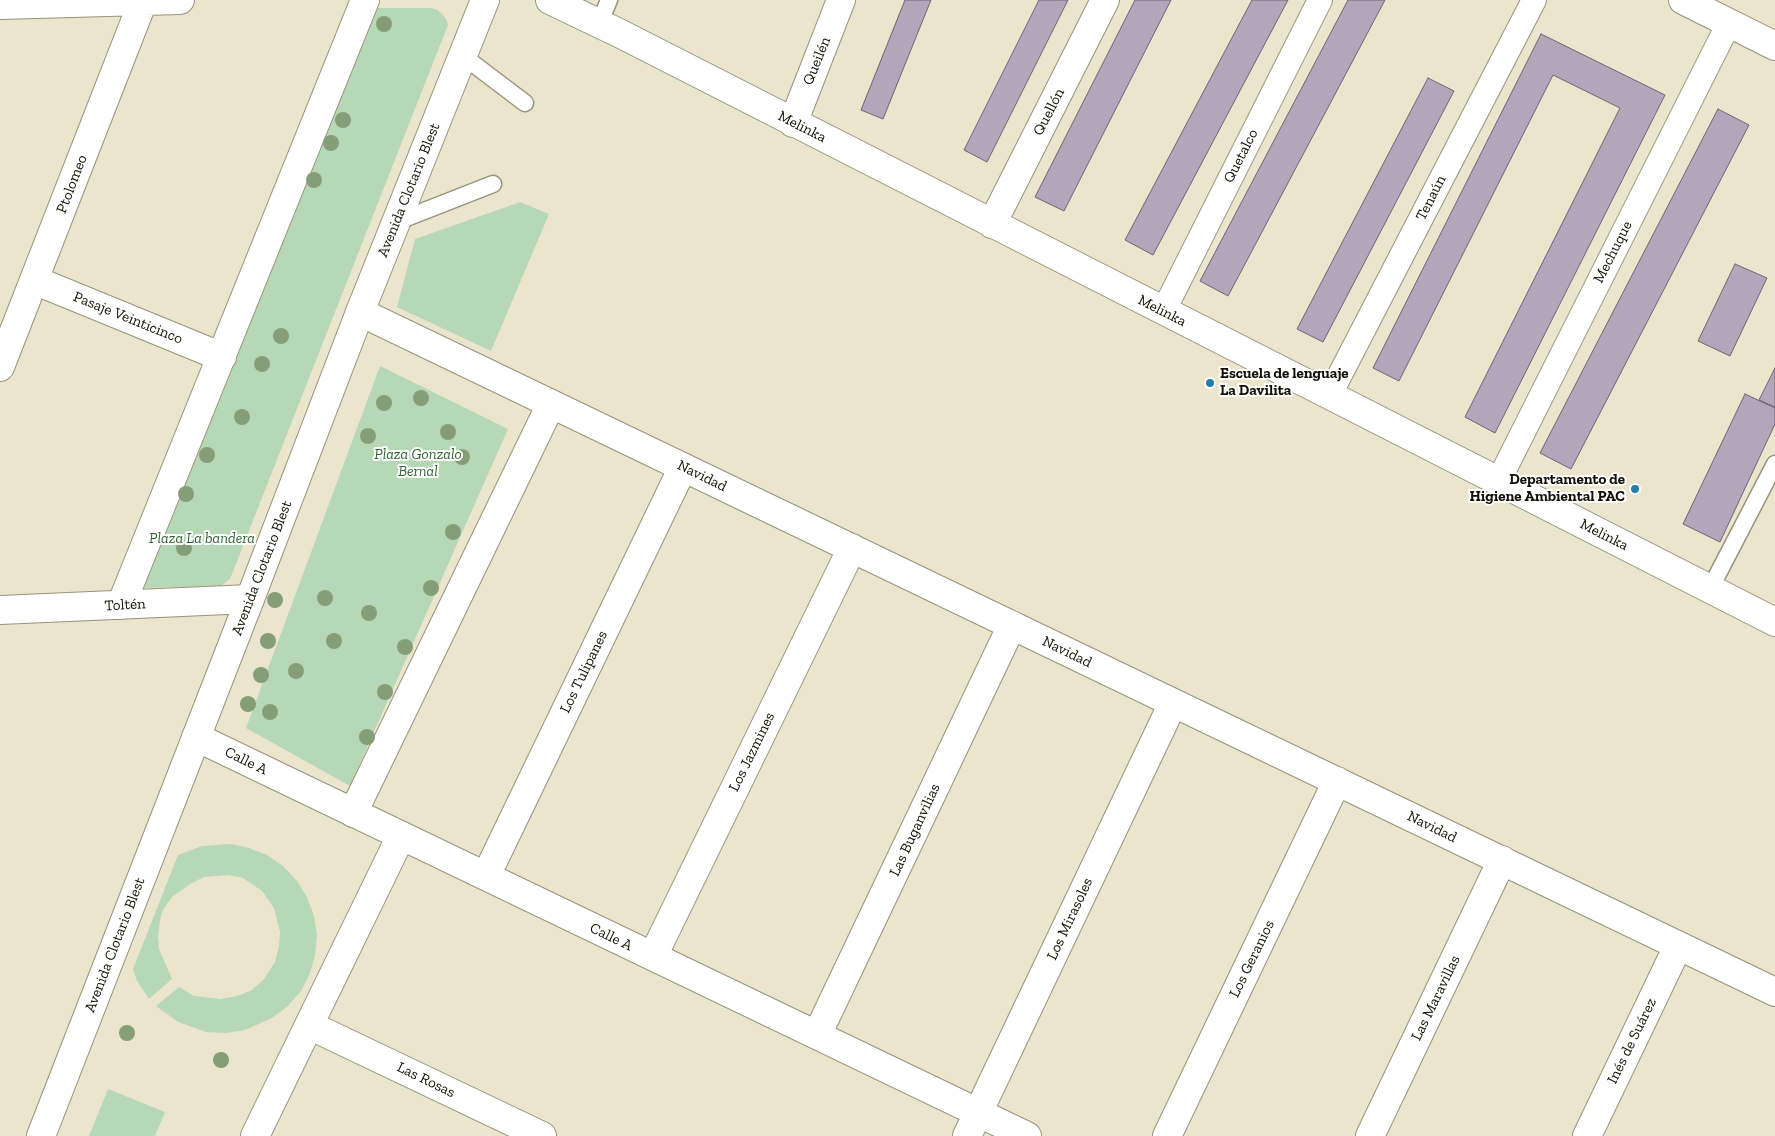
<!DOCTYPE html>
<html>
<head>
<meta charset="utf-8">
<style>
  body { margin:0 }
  canvas { display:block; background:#ece5cd }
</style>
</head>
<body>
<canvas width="1775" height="1136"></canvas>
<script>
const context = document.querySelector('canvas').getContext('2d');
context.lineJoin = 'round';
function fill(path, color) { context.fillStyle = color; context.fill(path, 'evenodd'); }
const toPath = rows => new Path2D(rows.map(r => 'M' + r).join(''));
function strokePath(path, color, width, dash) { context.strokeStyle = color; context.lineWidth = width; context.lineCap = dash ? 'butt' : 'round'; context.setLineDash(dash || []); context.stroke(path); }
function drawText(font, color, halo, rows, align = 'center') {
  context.font = font + ' "Zilla Slab",serif'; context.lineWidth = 4; context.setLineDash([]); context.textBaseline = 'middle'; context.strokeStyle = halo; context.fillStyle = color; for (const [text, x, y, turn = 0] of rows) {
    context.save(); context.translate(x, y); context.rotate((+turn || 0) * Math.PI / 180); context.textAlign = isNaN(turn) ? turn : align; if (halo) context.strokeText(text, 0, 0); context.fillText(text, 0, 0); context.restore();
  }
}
const green = toPath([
  [368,8,431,8,438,10,446,19,448,25,230,579,222,585,219,586,139,588],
  [520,202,549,214,491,351,397,307,415,239],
  [380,366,508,429,350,786,246,728],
  [231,844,249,848,267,855,283,866,297,881,307,897,314,916,317,935,315,955,310,973,301,991,288,1006,272,1018,245,1030,226,1033,206,1032,178,1022,156,1006,179,987,194,996,220,999,237,996,252,990,264,979,275,962,279,946,280,932,274,908,262,891,243,878,228,875,204,877,190,884,172,897,163,910,160,920,158,936,159,949,172,979,149,999,137,981,133,969,178,855,202,846],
  [108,1089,165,1112,155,1136,89,1136]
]);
const building = toPath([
  [905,0,931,0,883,119,861,110,905,0],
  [1039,0,1068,0,987,162,964,150,1039,0],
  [1135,0,1171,0,1064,211,1035,197,1135,0],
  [1252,0,1288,0,1153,255,1125,240,1252,0],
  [1348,0,1385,0,1228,296,1200,281,1348,0],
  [1541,34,1665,95,1495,433,1465,417,1620,108,1553,75,1399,381,1373,368,1541,34],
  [1428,78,1454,91,1323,342,1297,329,1428,78],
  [1718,109,1749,125,1571,469,1540,453,1718,109],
  [1735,264,1767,278,1730,356,1698,341,1735,264],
  [1775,368,1775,407,1759,400,1775,368],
  [1745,394,1775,408,1775,424,1720,542,1683,524,1745,394]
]);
const service = toPath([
  [599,24,609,0],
  [463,56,525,103],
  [396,222,493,184],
  [1710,589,1775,464]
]);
const pedestrian = toPath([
  [1163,312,1320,0],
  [1329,396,1534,0],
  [1498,482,1729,23]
]);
const minor = toPath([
  [550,0,619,33,1775,622],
  [1683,0,1775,46],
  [0,5,180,0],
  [793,123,841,0],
  [992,224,1105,0],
  [34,280,222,357],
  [360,312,1775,992],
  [0,367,143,1],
  [121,605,365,0],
  [0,610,250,599],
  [196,737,1027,1136],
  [353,813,551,404],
  [486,876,683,467],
  [653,956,852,548],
  [309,1025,542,1136],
  [817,1035,1012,625],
  [255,1136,401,836],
  [967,1136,1173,703],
  [1167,1136,1337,781],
  [1370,1136,1502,860],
  [1587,1136,1678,946]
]);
const secondary = toPath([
  [41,1136,250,599,360,312,485,0]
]);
const trees = [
  [384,24],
  [343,120],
  [331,143],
  [314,180],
  [281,336],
  [262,364],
  [421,398],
  [384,403],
  [242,417],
  [448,432],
  [368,436],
  [207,455],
  [462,457],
  [186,494],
  [453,532],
  [184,548],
  [431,588],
  [325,598],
  [275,600],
  [369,613],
  [268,641],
  [334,641],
  [405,647],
  [296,671],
  [261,675],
  [385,692],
  [248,704],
  [270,712],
  [367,737],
  [127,1033],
  [221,1060]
];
const markers = [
  [1210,383,5,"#227eab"],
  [1635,489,5,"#227eab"]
];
const streetNames = [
  ["Queilén",817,61,-68],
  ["Quellón",1049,112,-63],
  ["Melinka",802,127,27],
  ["Quetalco",1241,156,-63],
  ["Ptolomeo",72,184,-69],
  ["Avenida Clotario Blest",409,190,-68],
  ["Tenaún",1431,198,-63],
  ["Mechuque",1613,252,-63],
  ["Melinka",1162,311,27],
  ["Pasaje Veinticinco",128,318,22],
  ["Navidad",702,476,26],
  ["Melinka",1604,535,27],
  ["Avenida Clotario Blest",262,568,-69],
  ["Toltén",125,605,-3],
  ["Navidad",1067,652,26],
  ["Los Tulipanes",584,672,-64],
  ["Los Jazmines",752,752,-64],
  ["Calle A",246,761,26],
  ["Navidad",1432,827,26],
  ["Las Buganvilias",915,830,-65],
  ["Los Mirasoles",1070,919,-65],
  ["Calle A",611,937,26],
  ["Avenida Clotario Blest",115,945,-69],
  ["Los Geranios",1252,959,-64],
  ["Las Maravillas",1436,998,-64],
  ["Inés de Suárez",1632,1041,-64],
  ["Las Rosas",426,1080,26]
];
const poiNames = [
  ["Escuela de lenguaje",1220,374],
  ["La Davilita",1220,391],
  ["Departamento de",1625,480,"right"],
  ["Higiene Ambiental PAC",1625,497,"right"]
];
const parkNames = [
  ["Plaza Gonzalo",418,455],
  ["Bernal",418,472],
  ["Plaza La bandera",202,539]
];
fill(green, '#b7d8b6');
fill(building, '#b4a6ba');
strokePath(building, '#706375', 1);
strokePath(service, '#99927c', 19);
strokePath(pedestrian, '#99927c', 26);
strokePath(minor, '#99927c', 30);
strokePath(secondary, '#99927c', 30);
strokePath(service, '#fff', 16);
strokePath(pedestrian, '#fff', 24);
strokePath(minor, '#fff', 28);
strokePath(secondary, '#fff', 28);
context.fillStyle = '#859e78';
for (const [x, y] of trees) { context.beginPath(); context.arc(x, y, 8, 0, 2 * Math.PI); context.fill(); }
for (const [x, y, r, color] of markers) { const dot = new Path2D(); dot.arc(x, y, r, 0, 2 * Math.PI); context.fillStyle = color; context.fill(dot); strokePath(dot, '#fff', 2); }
drawText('15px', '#120f07', '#fff', streetNames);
drawText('bold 15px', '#120f07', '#fff', poiNames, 'left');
drawText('italic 15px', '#306433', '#fff', parkNames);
</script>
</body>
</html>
